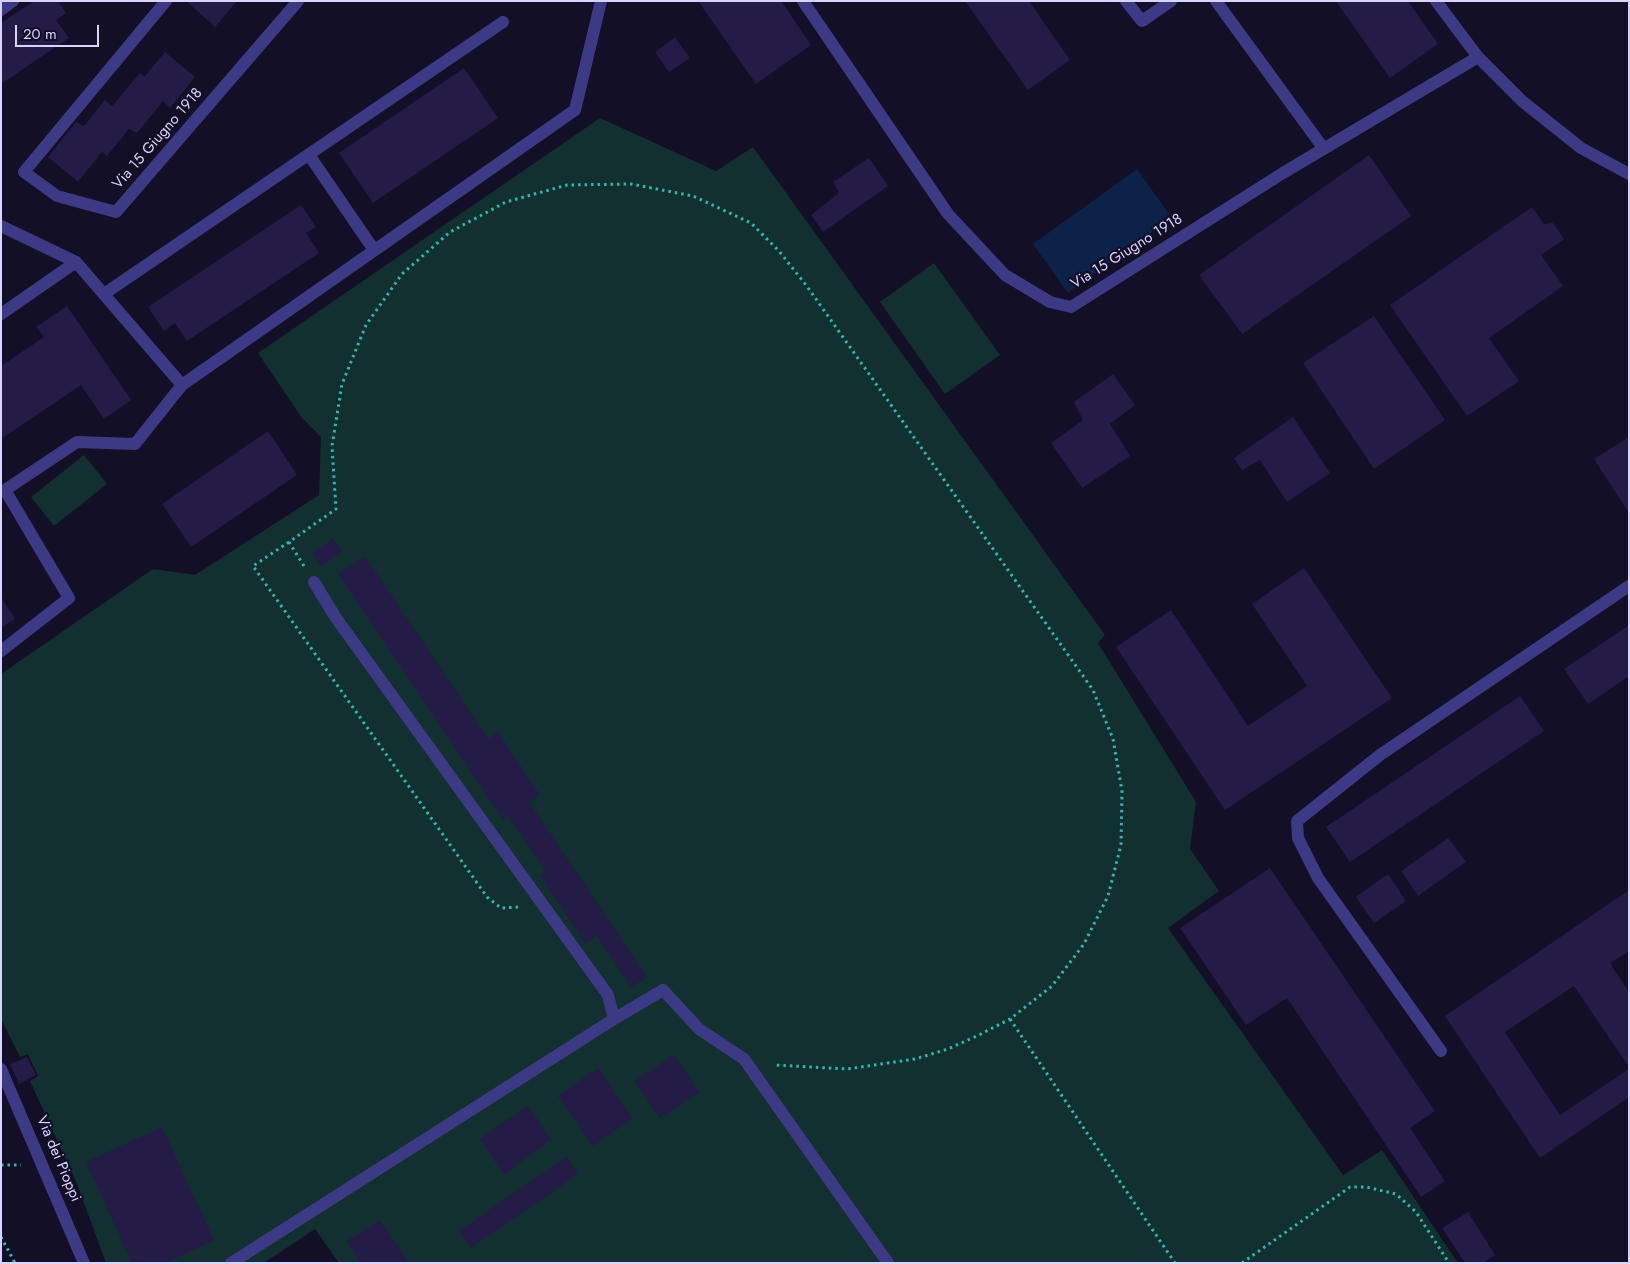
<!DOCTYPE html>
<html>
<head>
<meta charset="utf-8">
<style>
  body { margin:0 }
  #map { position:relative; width:1630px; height:1264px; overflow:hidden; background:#130f26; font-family:Jost,sans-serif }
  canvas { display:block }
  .frame { position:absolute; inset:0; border:2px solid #d9d4ff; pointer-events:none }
  .scale { position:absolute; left:15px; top:25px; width:84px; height:22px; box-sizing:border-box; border:2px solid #d9d4ff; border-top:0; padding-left:6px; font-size:15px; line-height:18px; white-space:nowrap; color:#d9d4ff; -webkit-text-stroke:4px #130f26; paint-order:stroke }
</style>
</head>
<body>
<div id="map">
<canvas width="1630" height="1264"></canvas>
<div class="frame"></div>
<div class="scale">20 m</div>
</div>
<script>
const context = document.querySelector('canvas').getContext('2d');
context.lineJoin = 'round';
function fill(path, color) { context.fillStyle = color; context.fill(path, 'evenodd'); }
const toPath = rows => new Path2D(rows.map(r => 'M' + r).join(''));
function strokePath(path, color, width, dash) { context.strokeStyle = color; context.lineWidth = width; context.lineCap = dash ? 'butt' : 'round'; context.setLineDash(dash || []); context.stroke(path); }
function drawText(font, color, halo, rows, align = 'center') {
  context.font = font + ' Jost,sans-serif'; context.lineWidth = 4.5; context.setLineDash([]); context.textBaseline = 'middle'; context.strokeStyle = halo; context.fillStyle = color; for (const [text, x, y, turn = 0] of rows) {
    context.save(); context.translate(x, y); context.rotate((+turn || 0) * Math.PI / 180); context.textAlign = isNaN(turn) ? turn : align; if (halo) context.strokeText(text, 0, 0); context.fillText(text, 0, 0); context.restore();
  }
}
const green = toPath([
  [600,118,716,171,753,147,1105,635,1098,643,1196,802,1190,849,1219,891,1168,928,1343,1175,1382,1150,1458,1263,339,1263,315,1229,264,1263,106,1263,77,1184,30,1081,38,1076,28,1054,20,1057,1,1019,1,674,153,569,195,575,319,495,321,437,302,418,258,353],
  [934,263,1000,355,945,394,880,302],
  [84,455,107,484,54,526,31,497]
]);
const water = toPath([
  [1137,169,1172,218,1068,293,1033,244]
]);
const building = toPath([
  [34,1,58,1,66,13,56,20,69,38,1,84,1,23],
  [186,1,237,1,215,27],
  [698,1,781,1,811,45,756,84],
  [965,1,1029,1,1070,60,1028,90],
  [1336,1,1408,1,1438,44,1390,78],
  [675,37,690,58,669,72,655,52],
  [165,52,195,77,170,108,163,101,137,133,129,129,107,156,102,152,78,182,48,157,76,122,84,126,105,100,112,106,140,73,144,77],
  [464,68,498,118,373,203,339,153],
  [1369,155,1411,216,1242,334,1199,275],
  [869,158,888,186,823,232,811,215,839,193,833,182],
  [301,205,316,227,306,233,319,253,187,341,175,323,164,331,148,307],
  [1532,207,1544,224,1553,223,1564,239,1541,255,1563,286,1489,338,1519,381,1467,416,1390,305],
  [67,306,131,400,104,419,81,385,1,439,1,366,44,337,36,327],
  [1374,316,1445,420,1374,469,1303,363],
  [1113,374,1135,405,1110,424,1130,456,1082,488,1051,443,1083,420,1074,402],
  [1293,417,1330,473,1287,502,1260,460,1242,470,1234,458],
  [268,431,297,475,191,547,162,504],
  [1629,437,1629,513,1594,459],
  [333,539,342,551,321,566,312,553],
  [365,556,488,739,498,732,540,795,529,802,647,977,631,987,597,936,585,943,540,876,546,871,508,816,503,820,338,574],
  [1304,568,1392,698,1225,810,1116,647,1171,610,1248,726,1307,686,1252,604],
  [1,597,15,619,1,628],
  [1629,625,1629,676,1588,704,1564,669],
  [1520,696,1544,731,1350,862,1326,827],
  [1448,838,1466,862,1418,896,1401,871],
  [1270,868,1435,1111,1410,1128,1445,1181,1421,1197,1287,998,1246,1025,1180,928],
  [1388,874,1406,901,1374,923,1356,897],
  [1629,890,1629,951,1610,963,1629,992,1629,1067,1574,986,1505,1032,1560,1115,1629,1069,1629,1097,1540,1158,1445,1016],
  [674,1055,699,1092,660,1118,635,1081],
  [27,1057,36,1075,19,1084,10,1064],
  [598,1068,633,1118,593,1146,558,1096],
  [528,1105,551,1139,504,1175,480,1139],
  [162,1127,214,1240,165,1263,132,1263,86,1162],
  [566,1157,578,1174,471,1248,459,1231],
  [1468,1212,1495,1255,1483,1263,1465,1263,1442,1228],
  [380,1220,410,1263,361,1263,347,1241]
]);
const path = toPath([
  [289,542,253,566,487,897,501,908,519,907],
  [304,566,289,542,336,509,332,446,342,384,366,325,402,274,450,232,506,202,567,185,631,184,693,196,751,223,779,251,806,285,1093,690,1113,739,1122,791,1121,845,1108,896,1084,944,1052,986,1010,1019,979,1035,948,1049,915,1059,847,1069,774,1065],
  [1010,1019,1175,1263],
  [1,1165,21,1165],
  [1,1237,15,1263],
  [1242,1263,1350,1187,1366,1187,1396,1194,1416,1212,1449,1263]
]);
const service = toPath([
  [614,1019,663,990,699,1029,744,1059,888,1263],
  [1441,1051,1318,878,1298,838,1297,821,1380,755,1629,586],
  [231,1263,614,1019,608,995,336,618,314,582]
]);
const pedestrian = toPath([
  [104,294,503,22]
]);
const minor = toPath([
  [166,1,24,172,57,196,116,212,298,1],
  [803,1,948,214,1005,275,1050,302,1071,307,1283,173,1478,57],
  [1126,1,1142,21,1171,1],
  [1216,1,1324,149],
  [1436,1,1478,57,1522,101,1581,148,1629,174],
  [1,10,13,1],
  [309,155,374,250],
  [1,226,76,262],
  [1,314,76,262,182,385],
  [1,651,69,598,5,490,77,442,135,444,182,385,575,110,601,1],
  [1,1069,84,1263]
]);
const streetNames = [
  ["Via 15 Giugno 1918",158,139,-49],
  ["Via 15 Giugno 1918",1127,252,-32],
  ["Via dei Pioppi",58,1159,67]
];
fill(green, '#12302f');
fill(water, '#0c2248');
fill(building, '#241b47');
strokePath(path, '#2fb8b0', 3, [2.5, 4]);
strokePath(service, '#3d3a85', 12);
strokePath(pedestrian, '#3d3a85', 12);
strokePath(minor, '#3d3a85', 12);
drawText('15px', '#d9d4ff', '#130f26', streetNames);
</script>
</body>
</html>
